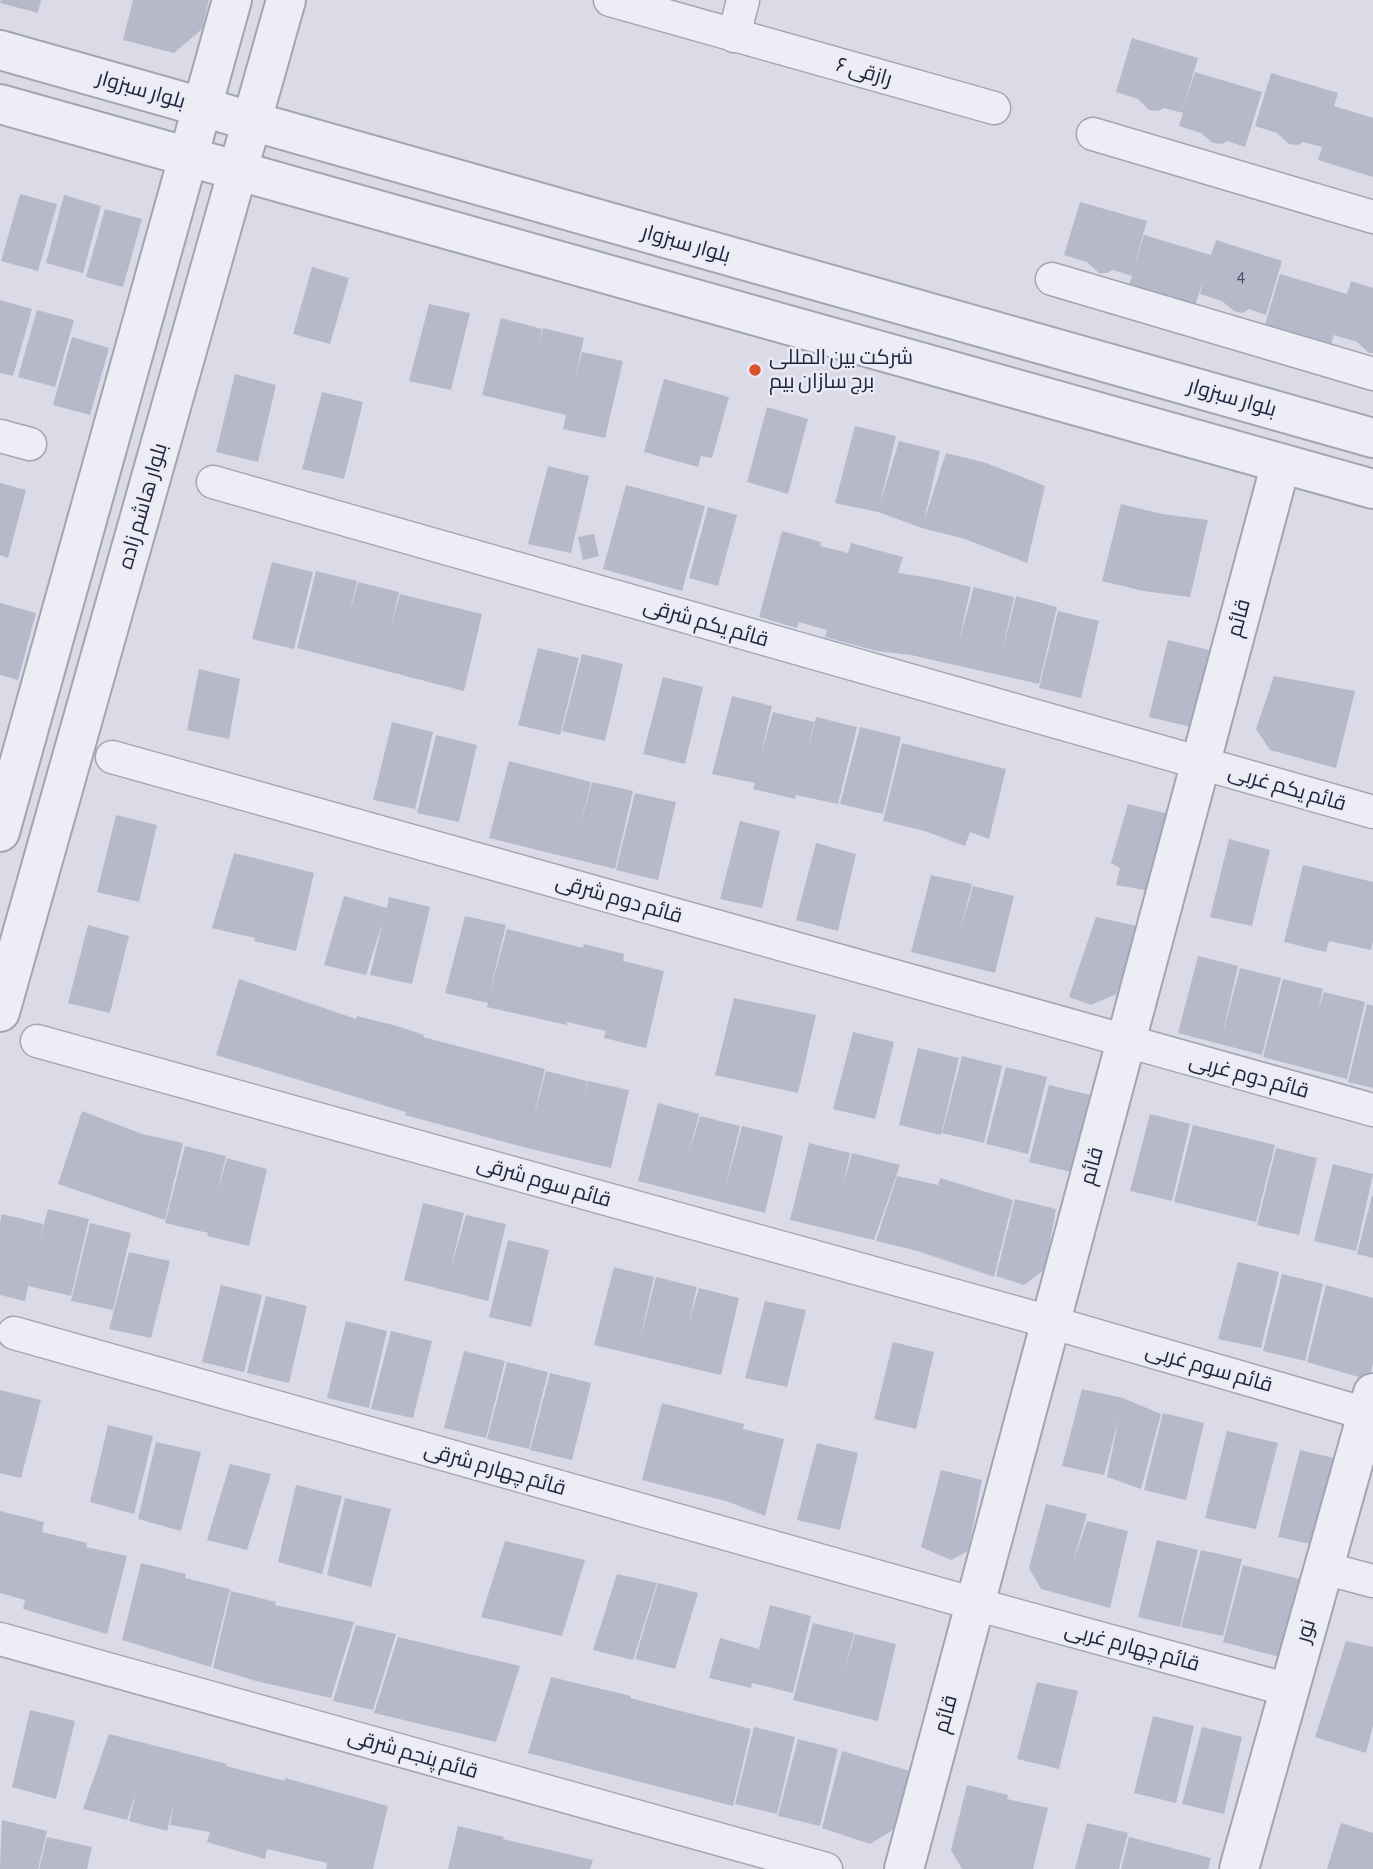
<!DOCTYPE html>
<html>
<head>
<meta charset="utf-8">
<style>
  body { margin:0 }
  canvas { display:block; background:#dadbe7 }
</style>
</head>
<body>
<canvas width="1373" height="1869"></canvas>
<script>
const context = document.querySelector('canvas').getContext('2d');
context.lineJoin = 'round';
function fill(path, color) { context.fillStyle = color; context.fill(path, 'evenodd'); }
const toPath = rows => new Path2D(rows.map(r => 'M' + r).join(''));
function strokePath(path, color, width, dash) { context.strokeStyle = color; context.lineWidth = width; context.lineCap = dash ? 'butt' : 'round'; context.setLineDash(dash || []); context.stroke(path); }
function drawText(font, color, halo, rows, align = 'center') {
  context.font = font + ' "Alegreya Sans",Cairo,sans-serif'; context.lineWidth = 5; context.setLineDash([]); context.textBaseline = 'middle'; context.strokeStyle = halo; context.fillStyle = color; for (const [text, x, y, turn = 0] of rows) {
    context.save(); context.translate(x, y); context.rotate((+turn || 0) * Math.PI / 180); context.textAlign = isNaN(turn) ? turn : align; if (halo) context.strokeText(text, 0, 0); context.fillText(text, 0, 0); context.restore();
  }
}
const building = toPath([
  [1,0,41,0,38,13,0,3],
  [133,0,209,0,202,29,174,53,123,40],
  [1132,38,1198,58,1183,108,1195,72,1262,92,1245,147,1228,141,1222,144,1213,143,1201,133,1179,126,1183,113,1164,108,1158,111,1149,110,1138,99,1116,92],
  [1271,73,1338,93,1334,106,1373,118,1373,177,1318,160,1322,147,1303,142,1298,145,1289,144,1277,133,1255,126],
  [20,194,57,204,38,271,1,261],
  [64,195,101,206,83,273,46,263],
  [1080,202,1147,221,1132,274,1144,235,1211,255,1216,240,1282,261,1266,315,1249,309,1243,313,1234,311,1222,301,1200,294,1203,281,1194,309,1128,289,1132,276,1113,270,1107,273,1099,273,1087,262,1064,255],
  [105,209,142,219,123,287,86,277],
  [312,267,349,278,330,344,293,334],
  [1280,274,1347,294,1351,281,1373,288,1373,353,1369,353,1357,342,1334,335,1330,348,1264,328],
  [0,300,32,309,13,376,0,373],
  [429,304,470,313,451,390,409,381],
  [37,310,74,320,55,387,18,377],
  [501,318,542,329,539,346,543,328,584,338,575,378,582,352,623,361,605,438,563,429,566,415,482,395],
  [72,337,109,348,90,415,53,405],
  [235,374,276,385,258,462,216,452],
  [664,379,729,397,712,458,701,456,698,467,644,452],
  [322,392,363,402,344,479,302,469],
  [767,407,808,419,788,494,747,482],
  [855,426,896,436,880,504,899,441,940,451,924,521,946,453,986,463,1045,486,1027,563,965,539,922,528,878,512,835,503],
  [548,466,589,476,571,553,528,544],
  [0,483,26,490,8,558,0,555],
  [626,485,705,506,682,591,603,569],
  [1121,504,1162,514,1208,520,1190,597,1143,591,1102,581],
  [708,507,737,515,718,586,689,578],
  [782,531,821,542,820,546,848,553,851,543,903,557,898,573,930,578,971,587,959,641,974,587,1014,597,1002,653,1016,596,1057,607,1039,684,911,655,877,651,825,637,827,630,799,622,797,628,759,617],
  [594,534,599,556,583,560,578,537],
  [272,562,313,572,294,649,252,639],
  [316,571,357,581,349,615,358,582,399,592,390,631,400,594,482,614,464,691,297,648],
  [0,603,36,613,18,680,0,675],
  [1058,611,1099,621,1081,698,1039,688],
  [1168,640,1209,650,1191,727,1149,717],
  [538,648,579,658,560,735,518,725],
  [582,654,623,664,605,741,562,731],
  [199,669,240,679,229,739,187,730],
  [1274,676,1355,691,1336,768,1270,750,1256,729],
  [663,677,703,687,685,764,643,754],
  [732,696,772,706,761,754,773,712,814,722,807,753,816,717,857,727,838,804,796,795,795,799,753,789,755,783,712,774],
  [392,722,433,732,415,809,373,800],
  [860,727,901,737,883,814,840,804],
  [436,735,477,745,459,822,417,813],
  [902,743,1006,769,989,839,970,832,965,846,925,831,883,821],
  [509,761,591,782,579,830,592,782,633,791,615,869,489,838],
  [635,793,676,802,658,880,616,870],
  [1128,804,1169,814,1150,891,1116,885,1120,868,1111,863],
  [116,815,157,825,139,902,97,892],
  [740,821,780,831,762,908,720,899],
  [1229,839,1270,850,1252,926,1210,917],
  [816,843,856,854,838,931,796,920],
  [234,853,314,873,296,951,254,941,255,938,212,928],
  [1303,865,1373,882,1373,941,1371,950,1329,941,1326,952,1284,942],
  [931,875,972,884,960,933,973,886,1014,896,995,973,911,952],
  [344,896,387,908,389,897,430,907,412,984,370,975,383,921,366,975,324,965],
  [465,916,506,925,489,995,507,929,583,948,584,944,624,954,623,961,664,971,646,1048,604,1038,606,1031,567,1022,567,1025,487,1007,488,1003,445,993],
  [1096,917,1137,926,1119,993,1091,1005,1069,997],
  [88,925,129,936,110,1013,68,1003],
  [1198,956,1238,966,1222,1036,1240,968,1281,978,1262,1055,1178,1033],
  [239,979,356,1019,357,1016,397,1026,424,1035,423,1037,545,1069,533,1119,546,1071,587,1081,585,1095,588,1081,629,1090,611,1168,527,1148,405,1115,406,1112,216,1055],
  [1283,979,1323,989,1318,1010,1324,992,1365,1002,1347,1079,1263,1057],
  [734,998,816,1015,798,1093,715,1075],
  [1367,1004,1373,1006,1373,1088,1348,1082],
  [853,1032,894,1042,875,1119,833,1109],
  [918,1048,959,1058,941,1135,899,1125],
  [962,1056,1002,1066,984,1143,942,1133],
  [1006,1067,1047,1077,1028,1154,986,1144],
  [1049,1085,1090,1095,1071,1172,1029,1162],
  [658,1103,699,1114,688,1156,700,1116,740,1126,725,1189,742,1126,783,1136,765,1213,638,1181],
  [82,1111,142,1134,183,1143,165,1220,58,1184],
  [1150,1114,1190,1124,1172,1201,1130,1191],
  [1193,1125,1275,1145,1256,1222,1174,1202],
  [809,1143,850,1153,843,1186,852,1153,900,1165,874,1240,790,1220],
  [185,1146,226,1156,217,1194,227,1158,267,1169,249,1246,207,1236,208,1233,165,1223],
  [1276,1148,1317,1158,1299,1235,1257,1225],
  [1333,1164,1373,1174,1356,1251,1314,1241],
  [897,1176,938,1185,940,1178,1013,1200,994,1277,918,1251,876,1241],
  [1372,1196,1373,1196,1373,1258,1357,1254],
  [1015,1199,1056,1209,1045,1269,1024,1285,996,1276],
  [423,1203,464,1213,450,1271,466,1215,506,1224,488,1301,404,1280],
  [48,1209,89,1219,71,1296,28,1286,25,1301,0,1295,0,1223,2,1214,43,1224,40,1239],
  [90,1223,131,1233,113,1310,71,1301],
  [508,1240,549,1250,531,1327,489,1317],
  [129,1252,170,1261,151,1338,109,1329],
  [1238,1262,1279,1272,1261,1348,1218,1339],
  [614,1267,654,1277,639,1344,656,1277,697,1287,689,1321,699,1288,739,1298,721,1375,594,1345],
  [1282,1274,1323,1284,1305,1361,1263,1351],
  [221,1285,262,1295,244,1372,202,1362],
  [1326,1285,1373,1298,1373,1363,1369,1380,1307,1362],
  [266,1296,307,1306,289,1383,247,1373],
  [765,1301,806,1310,787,1387,745,1378],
  [346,1321,387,1331,369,1408,327,1398],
  [391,1331,432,1341,413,1418,371,1409],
  [893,1342,934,1352,916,1429,874,1419],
  [464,1351,505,1361,486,1438,444,1428],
  [507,1362,548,1372,529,1449,487,1439],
  [550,1373,591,1383,572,1460,530,1450],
  [1082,1389,1123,1398,1161,1414,1141,1489,1107,1477,1119,1417,1104,1475,1062,1466],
  [0,1390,41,1400,21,1478,0,1473],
  [662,1403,744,1424,743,1429,784,1439,765,1516,726,1501,642,1480],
  [1163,1413,1204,1423,1186,1500,1144,1490],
  [108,1425,153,1436,134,1514,90,1502],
  [1227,1431,1278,1443,1256,1529,1205,1518],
  [156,1442,201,1452,181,1531,138,1519],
  [817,1443,858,1453,840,1530,797,1520],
  [1300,1450,1351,1462,1329,1548,1278,1537],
  [230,1464,271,1474,247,1550,207,1540],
  [941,1470,982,1480,968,1551,951,1560,921,1547],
  [296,1485,342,1496,322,1574,278,1562],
  [345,1498,391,1509,371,1587,327,1575],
  [1046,1504,1087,1514,1072,1566,1087,1521,1128,1531,1110,1608,1041,1589,1029,1568],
  [0,1511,44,1522,42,1532,87,1543,86,1547,127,1556,107,1634,23,1609,25,1600,0,1593],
  [1157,1540,1198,1550,1180,1627,1138,1617],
  [505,1541,585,1560,562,1636,481,1617],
  [1201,1550,1242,1559,1223,1636,1181,1627],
  [141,1563,186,1574,185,1578,230,1589,211,1667,122,1640],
  [1243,1565,1316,1583,1287,1659,1223,1642],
  [617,1574,657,1583,633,1660,593,1650],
  [658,1583,698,1593,675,1669,635,1659],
  [231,1591,276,1602,275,1605,354,1622,331,1698,256,1681,213,1668],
  [770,1605,811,1616,793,1693,752,1683,751,1688,709,1678,720,1638,759,1649],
  [813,1623,854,1633,843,1676,855,1634,896,1644,878,1721,793,1700],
  [356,1625,396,1634,373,1710,333,1701],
  [398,1637,520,1666,496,1742,374,1713],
  [1346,1641,1373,1647,1373,1726,1366,1753,1315,1737],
  [551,1677,631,1696,630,1698,751,1729,733,1806,528,1753],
  [1037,1682,1078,1691,1059,1769,1017,1759],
  [30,1710,75,1721,56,1799,12,1787],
  [1153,1716,1194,1726,1176,1803,1134,1793],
  [754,1727,795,1737,777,1814,735,1804],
  [1202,1727,1242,1737,1224,1814,1182,1804],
  [109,1734,227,1764,226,1766,285,1781,285,1778,388,1806,373,1869,326,1869,327,1863,267,1849,265,1859,207,1842,210,1832,170,1825,174,1802,167,1831,129,1821,136,1792,127,1820,83,1809],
  [798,1739,838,1749,820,1826,778,1816],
  [842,1751,910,1771,893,1830,870,1844,822,1828],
  [967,1785,1008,1795,1007,1799,1048,1808,1033,1869,962,1869,951,1850],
  [2,1820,47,1831,38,1869,0,1869],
  [1087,1823,1128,1833,1119,1869,1075,1869],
  [1341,1823,1373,1833,1373,1869,1327,1869],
  [458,1826,504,1837,503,1839,593,1860,590,1869,448,1869],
  [47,1837,92,1847,87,1869,39,1869],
  [1129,1837,1211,1858,1208,1869,1121,1869]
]);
const minor = toPath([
  [610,0,994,108],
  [734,36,743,0],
  [1093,134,1373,217],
  [1052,279,1373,374],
  [0,436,30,444],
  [213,482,1373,812],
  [112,757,1373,1110],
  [37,1041,1050,1322,1367,1414],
  [14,1333,975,1604,1289,1690],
  [1324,1568,1373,1581],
  [0,1639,826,1869]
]);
const tertiary = toPath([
  [0,50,1373,438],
  [0,104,1373,489],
  [0,832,232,0],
  [0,1012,286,0],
  [904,1869,1281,463],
  [1239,1869,1373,1393]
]);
const markers = [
  [755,370,7,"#dc5030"]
];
const numberNames = [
  ["4",1241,277]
];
const streetNames = [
  ["رازقی ۶",864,72,16],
  ["بلوار سبزوار",141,90,16],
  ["بلوار سبزوار",686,244,16],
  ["بلوار سبزوار",1232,398,16],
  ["بلوار هاشم زاده",143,506,-74],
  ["قائم",1239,618,-75],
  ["قائم یکم شرقی",706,623,16],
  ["قائم یکم غربی",1287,788,16],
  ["قائم دوم شرقی",619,899,16],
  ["قائم دوم غربی",1249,1076,15],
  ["قائم",1092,1166,-75],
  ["قائم سوم شرقی",544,1182,16],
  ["قائم سوم غربی",1209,1368,16],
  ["قائم چهارم شرقی",495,1469,16],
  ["نور",1306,1631,-74],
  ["قائم چهارم غربی",1132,1647,15],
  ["قائم",946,1714,-75],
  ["قائم پنجم شرقی",413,1754,16]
];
const poiNames = [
  ["شرکت بین المللی",769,358],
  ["برج سازان بیم",769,382]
];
fill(building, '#b7b8ca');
strokePath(minor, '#a3a4b4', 35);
strokePath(tertiary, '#a3a4b4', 42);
strokePath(minor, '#edeef5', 32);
strokePath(tertiary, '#edeef5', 38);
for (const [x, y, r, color] of markers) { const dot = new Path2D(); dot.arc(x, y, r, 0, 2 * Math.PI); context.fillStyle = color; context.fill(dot); strokePath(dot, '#eaebf5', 2.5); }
drawText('18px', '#484961', null, numberNames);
drawText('21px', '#23243e', '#eaebf5', streetNames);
drawText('21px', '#23243e', '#eaebf5', poiNames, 'left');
</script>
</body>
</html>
